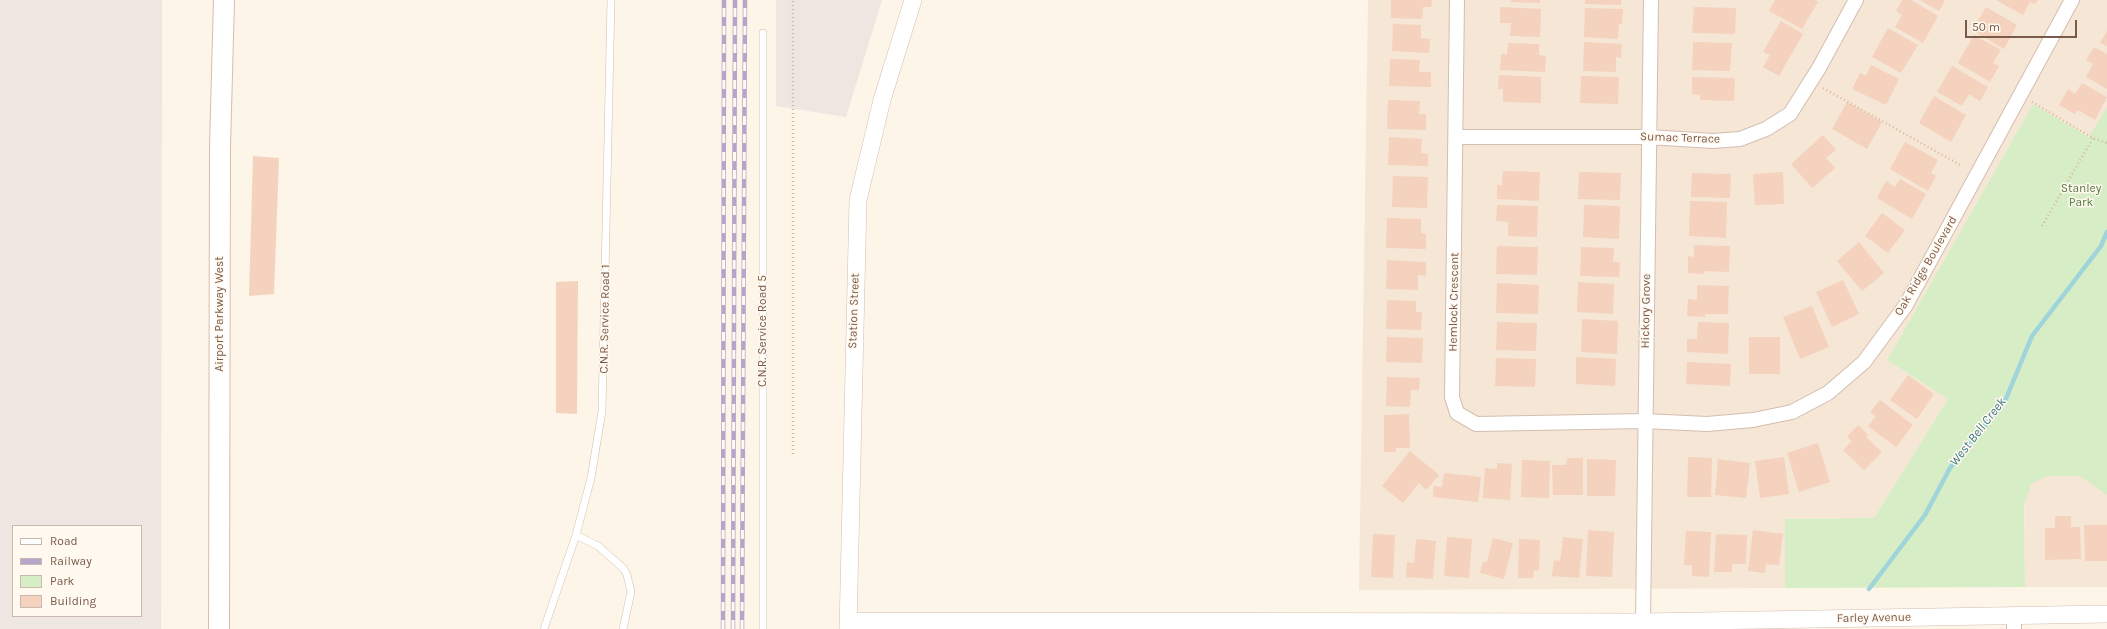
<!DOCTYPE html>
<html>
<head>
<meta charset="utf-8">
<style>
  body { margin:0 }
  #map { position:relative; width:2107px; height:629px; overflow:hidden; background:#fdf5e8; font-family:Karla,sans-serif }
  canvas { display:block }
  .legend { position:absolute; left:12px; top:525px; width:130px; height:92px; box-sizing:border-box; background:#fff9f0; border:1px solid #cab9ae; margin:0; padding:5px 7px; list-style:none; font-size:12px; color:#7a5a4a }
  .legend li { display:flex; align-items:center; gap:8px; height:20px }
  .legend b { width:20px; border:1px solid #cab9ae }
  .scale { position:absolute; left:1965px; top:20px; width:112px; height:18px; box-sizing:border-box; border:2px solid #7a5a4a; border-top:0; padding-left:5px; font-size:12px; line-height:14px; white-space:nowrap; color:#7a5a4a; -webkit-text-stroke:3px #fff9f0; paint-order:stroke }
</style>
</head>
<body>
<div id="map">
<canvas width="2107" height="629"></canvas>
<ul class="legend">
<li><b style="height:5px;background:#fff"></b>Road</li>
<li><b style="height:5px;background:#b7a5c9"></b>Railway</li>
<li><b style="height:11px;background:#d6edc5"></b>Park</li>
<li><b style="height:11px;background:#f4d2be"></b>Building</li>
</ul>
<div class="scale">50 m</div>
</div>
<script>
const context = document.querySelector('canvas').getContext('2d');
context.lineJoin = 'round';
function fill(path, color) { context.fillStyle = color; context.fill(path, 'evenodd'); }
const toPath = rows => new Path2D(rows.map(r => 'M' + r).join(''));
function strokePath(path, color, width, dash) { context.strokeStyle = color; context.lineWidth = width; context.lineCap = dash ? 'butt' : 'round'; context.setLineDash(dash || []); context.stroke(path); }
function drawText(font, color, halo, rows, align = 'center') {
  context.font = font + ' Karla,sans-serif'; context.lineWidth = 3; context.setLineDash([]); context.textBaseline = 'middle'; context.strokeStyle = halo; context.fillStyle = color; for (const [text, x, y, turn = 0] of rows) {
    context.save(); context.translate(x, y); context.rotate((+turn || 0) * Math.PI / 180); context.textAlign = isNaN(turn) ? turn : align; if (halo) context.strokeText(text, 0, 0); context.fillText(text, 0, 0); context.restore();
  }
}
const residential = toPath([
  [1368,0,2107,0,2107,110,2090,137,2033,104,1887,360,1948,399,1874,518,1786,519,1785,588,1359,590],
  [2107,370,2107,587,2025,587,2024,476]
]);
const industrial = toPath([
  [0,0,162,0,161,629,0,629],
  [13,526,141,526,141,616,13,616],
  [776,0,882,0,846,117,776,106]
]);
const green = toPath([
  [2033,104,2089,137,2107,107,2107,495,2080,476,2048,476,2031,484,2024,506,2025,587,1785,588,1785,519,1874,518,1948,399,1887,360]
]);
const stream = toPath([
  [1869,589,1925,515,1950,468,2005,401,2032,336,2101,246,2107,232]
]);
const building = toPath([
  [1391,0,1432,0,1431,7,1423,7,1422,19,1391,18],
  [1511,0,1540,0,1540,3,1511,2],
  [1585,0,1621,0,1621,5,1585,4],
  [1775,0,1815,0,1818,2,1802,29,1769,11],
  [1902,0,1911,0,1938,16,1923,43,1895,27,1902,15,1896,11],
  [1920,0,1945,0,1939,11],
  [1996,0,2038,0,2035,4,2030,2,2023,15],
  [1500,7,1541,9,1540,37,1510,36,1511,23,1500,23],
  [1694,7,1736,8,1735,34,1692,33],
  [1986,7,2017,25,2004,49,1972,30],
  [1585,8,1623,9,1622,24,1619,24,1618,39,1584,37],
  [1781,21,1803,34,1779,76,1763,67,1770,55,1763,52],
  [1393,24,1421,25,1421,38,1430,39,1429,53,1392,51],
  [1888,28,1918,45,1901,73,1872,57],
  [2107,31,2107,46,2100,43],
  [1974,35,2001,50,1993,63,1999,66,1990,82,1958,63],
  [1584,42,1622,44,1621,58,1616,57,1616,72,1583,71],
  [1693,42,1732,43,1730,71,1692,70],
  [1508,43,1539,44,1539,55,1546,56,1545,72,1500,70,1501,54,1507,54],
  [2094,47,2107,54,2107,89,2086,77,2093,64,2086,60],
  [1390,59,1420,60,1419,72,1431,72,1431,87,1389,86],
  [1871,65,1899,79,1886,105,1852,89,1860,73,1866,76],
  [1952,66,1988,87,1980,101,1969,94,1962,106,1937,92],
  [1499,75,1541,77,1541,103,1503,102,1503,89,1498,89],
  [1581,76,1619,77,1618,104,1580,103],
  [1692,77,1735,78,1734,101,1700,100,1700,95,1692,94],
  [2082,83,2107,97,2095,120,2078,110,2075,114,2059,105,2068,89,2075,94],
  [1934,96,1966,115,1951,142,1919,123],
  [1388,100,1420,101,1419,114,1426,114,1426,130,1387,129],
  [1847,102,1882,122,1867,149,1832,129],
  [1823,135,1836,150,1826,158,1835,168,1812,188,1791,164],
  [1389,137,1422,139,1421,153,1428,154,1428,166,1388,165],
  [1905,142,1938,160,1931,173,1936,176,1928,191,1890,169],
  [253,156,279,158,274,294,249,296],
  [1503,171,1540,172,1539,201,1497,199,1497,185,1502,185],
  [1579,172,1621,173,1620,200,1578,199],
  [1783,172,1784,204,1755,205,1753,174],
  [1692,173,1731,174,1730,198,1691,197],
  [1393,176,1428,177,1427,208,1392,207],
  [1900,179,1926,194,1912,219,1877,198,1886,181,1895,187],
  [1690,201,1727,202,1726,238,1689,236],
  [1497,205,1538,206,1537,237,1508,236,1508,222,1496,221],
  [1584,205,1620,206,1619,239,1583,237],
  [1882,213,1905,230,1888,253,1865,236],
  [1387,218,1421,219,1421,233,1426,234,1426,249,1386,248],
  [1859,242,1884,273,1862,291,1837,261],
  [1694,245,1730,246,1729,272,1705,271,1704,274,1688,273,1688,256,1694,257],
  [1497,246,1538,247,1537,275,1496,274],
  [1581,247,1614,248,1613,262,1620,262,1619,277,1580,276],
  [1387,260,1426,262,1426,276,1418,275,1418,290,1386,289],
  [1843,280,1859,314,1832,327,1816,292],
  [578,281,577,414,556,413,556,282],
  [1578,282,1614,284,1613,314,1577,312],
  [1497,283,1539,285,1538,314,1496,313],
  [1697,285,1729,286,1728,314,1705,314,1705,317,1687,316,1688,299,1697,300],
  [1387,300,1416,301,1416,312,1422,312,1421,330,1386,329],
  [1812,306,1829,347,1800,359,1783,317],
  [1582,319,1618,321,1617,354,1581,352],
  [1497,322,1537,323,1536,351,1496,350],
  [1698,322,1729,323,1728,354,1687,352,1687,339,1697,339],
  [1387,337,1423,338,1422,363,1386,362],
  [1749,337,1780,337,1780,374,1749,374],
  [1576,357,1616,359,1615,386,1576,384],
  [1496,358,1536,359,1535,387,1495,386],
  [1687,362,1731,364,1730,386,1686,384],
  [1908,375,1934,394,1917,419,1890,400],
  [1387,377,1420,378,1419,390,1411,390,1410,407,1386,406],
  [1880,400,1913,425,1896,447,1868,426,1876,416,1870,412],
  [1409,414,1410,448,1396,448,1396,452,1384,452,1384,415],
  [1858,425,1868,435,1866,437,1882,452,1864,470,1843,450,1852,441,1847,437],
  [1818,443,1830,482,1799,492,1787,453],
  [1410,451,1439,475,1426,490,1419,483,1403,503,1382,486],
  [1688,457,1712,458,1711,497,1687,497],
  [1784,457,1789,494,1760,498,1755,461],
  [1567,458,1583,458,1583,495,1553,495,1552,465,1566,465],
  [1587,459,1616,460,1615,496,1587,496],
  [1718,459,1750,463,1746,498,1715,495],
  [1522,460,1550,461,1549,498,1521,497],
  [1497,463,1512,464,1510,500,1483,498,1485,468,1497,469],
  [1444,473,1481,477,1478,502,1433,497,1434,486,1442,487],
  [2055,516,2071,516,2071,527,2080,527,2081,559,2045,560,2045,528,2055,528],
  [2084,525,2107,525,2107,561,2085,561],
  [1588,530,1614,532,1612,577,1586,576],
  [1753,530,1783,534,1779,565,1766,564,1765,573,1748,571],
  [1686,531,1711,532,1709,577,1692,576,1692,565,1684,565],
  [1373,534,1395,535,1393,578,1371,577],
  [1716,534,1747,535,1746,564,1732,564,1732,572,1714,572],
  [1447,537,1472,539,1469,578,1444,576],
  [1563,537,1583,539,1579,578,1552,576,1554,560,1560,561],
  [1493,538,1513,543,1504,579,1480,573,1483,562,1487,562],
  [1416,539,1436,541,1433,579,1406,577,1407,562,1414,563],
  [1519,539,1540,540,1539,571,1534,570,1533,578,1518,578]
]);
const path = toPath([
  [1823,88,1962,166],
  [2032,102,2093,138,2107,143],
  [2042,226,2093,138],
  [793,454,793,0]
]);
const service = toPath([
  [763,33,763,629],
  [576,535,598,546,623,568,627,575,631,592,623,629],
  [544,629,576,535,591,478,602,411,611,0]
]);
const minor = toPath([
  [1457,0,1452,397,1457,413,1476,424,1644,421,1707,424,1753,420,1792,412,1828,393,1864,362,1906,305,2072,0],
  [1456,137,1648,137,1713,141,1740,139,1766,129,1790,114,1819,68,1856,0],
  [1643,622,1651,0],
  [2014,629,2014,616]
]);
const tertiary = toPath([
  [848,621,1643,622,2107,614],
  [848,629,858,200,882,100,913,0]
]);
const secondary = toPath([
  [219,629,220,147,224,0]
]);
const rail = toPath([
  [723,629,724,0],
  [733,629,735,0],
  [742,629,745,0]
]);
const streetNames = [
  ["Sumac Terrace",1680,138,2],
  ["Oak Ridge Boulevard",1926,266,-60],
  ["Hemlock Crescent",1454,302,-89],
  ["Station Street",854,311,-88],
  ["Hickory Grove",1646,311,-89],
  ["Airport Parkway West",220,314,-90],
  ["C.N.R. Service Road 1",605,319,-89],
  ["C.N.R. Service Road 5",763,331,-90],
  ["Farley Avenue",1874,618,-1]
];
const parkNames = [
  ["Stanley",2081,189],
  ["Park",2081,203]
];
const waterNames = [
  ["West Bell Creek",1978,432,-52]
];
fill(residential, '#f6e6d6');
fill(industrial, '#eee7e1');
fill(green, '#d6edc5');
strokePath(stream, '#a0d4db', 4.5);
fill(building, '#f4d2be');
strokePath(service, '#d3beaf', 8);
strokePath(minor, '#d3beaf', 16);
strokePath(tertiary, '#d3beaf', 18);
strokePath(secondary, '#d7beac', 22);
strokePath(path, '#dab6a1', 2.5, [1, 3]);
strokePath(service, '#fff', 7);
strokePath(minor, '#fff', 14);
strokePath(tertiary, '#fff', 17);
strokePath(secondary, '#fff', 20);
strokePath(rail, '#b7a5c9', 4.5);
strokePath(rail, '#fff9f0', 3, [9]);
drawText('12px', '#7a5a4a', '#fff9f0', streetNames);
drawText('12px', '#527a3e', '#fff9f0', parkNames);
drawText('italic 13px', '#3f7c87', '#fff9f0', waterNames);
</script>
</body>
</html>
